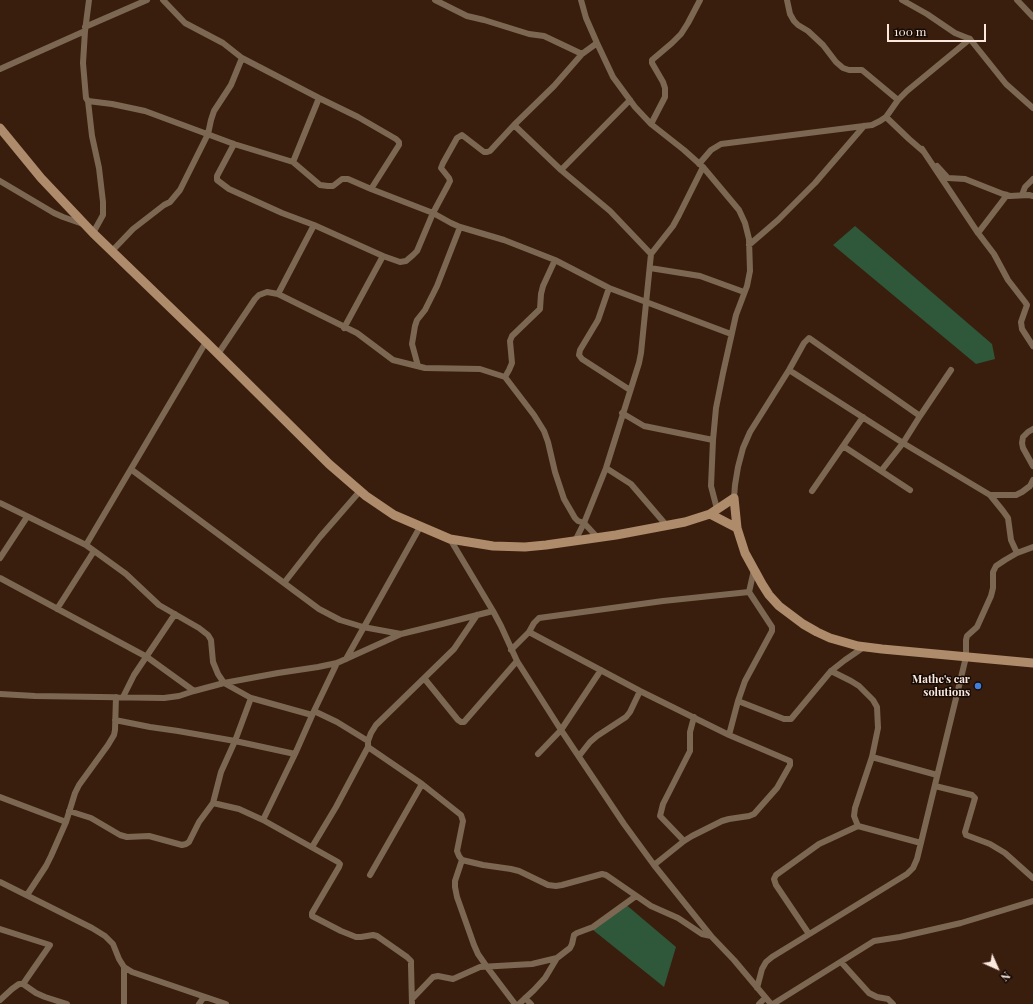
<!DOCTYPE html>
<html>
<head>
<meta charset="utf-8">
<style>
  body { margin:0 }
  #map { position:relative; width:1033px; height:1004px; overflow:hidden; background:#391e0e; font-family:"Playfair Display",serif }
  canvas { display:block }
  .north { position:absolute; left:977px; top:948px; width:40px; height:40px; -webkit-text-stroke:3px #170b06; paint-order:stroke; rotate:135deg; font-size:11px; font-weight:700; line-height:16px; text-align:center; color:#fbe8df }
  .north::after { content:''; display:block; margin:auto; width:14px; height:18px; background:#fbe8df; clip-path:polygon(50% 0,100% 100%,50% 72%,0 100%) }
  .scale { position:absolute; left:887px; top:24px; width:99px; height:18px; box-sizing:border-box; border:2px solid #fbe8df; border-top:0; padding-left:5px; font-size:12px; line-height:14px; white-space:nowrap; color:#fbe8df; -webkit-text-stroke:3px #170b06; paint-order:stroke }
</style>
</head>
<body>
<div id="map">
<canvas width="1033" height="1004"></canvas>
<div class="north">N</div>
<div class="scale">100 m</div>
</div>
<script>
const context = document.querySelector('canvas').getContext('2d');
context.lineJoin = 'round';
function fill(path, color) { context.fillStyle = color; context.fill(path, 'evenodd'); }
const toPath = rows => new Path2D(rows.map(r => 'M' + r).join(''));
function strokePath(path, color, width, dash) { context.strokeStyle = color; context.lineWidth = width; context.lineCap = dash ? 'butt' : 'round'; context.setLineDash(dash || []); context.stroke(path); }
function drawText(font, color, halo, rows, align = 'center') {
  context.font = font + ' "Playfair Display",serif'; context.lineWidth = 3; context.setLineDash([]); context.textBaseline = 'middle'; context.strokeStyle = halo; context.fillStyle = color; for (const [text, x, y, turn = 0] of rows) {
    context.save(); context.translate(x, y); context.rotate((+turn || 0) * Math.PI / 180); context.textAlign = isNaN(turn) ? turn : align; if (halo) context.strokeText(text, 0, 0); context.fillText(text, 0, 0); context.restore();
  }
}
const green = toPath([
  [855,226,992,344,995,359,976,364,833,245],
  [624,903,676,947,664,987,593,930]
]);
const street = toPath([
  [89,0,85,31,83,63,86,98,88,101,92,136,99,168,103,202,103,215,93,233],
  [163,0,185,23,223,43,242,58,319,98,358,117,396,139,399,142,399,145,371,189],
  [435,0,467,16,484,20,529,34,544,36,582,54],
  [581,0,586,18,597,43,613,77,635,107,651,124,684,150,703,167,739,210,745,223,749,239,750,271,747,286,736,315,723,373,716,408,713,440,711,486,717,509],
  [787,0,790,14,794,21,798,25,808,31,823,45,836,62,843,68,849,70,862,70,898,100],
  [902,0,927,14,955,33,970,39,1006,84,1033,108],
  [1017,0,1033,17],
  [85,27,147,0],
  [0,69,85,31],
  [88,101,112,104,145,111,234,144,293,162,320,185,328,186,333,186,342,179,348,179,371,189,433,213,451,223,460,227,504,240,555,260,609,288,731,334],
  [886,117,909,139,924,152],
  [651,124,665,97,665,88,663,82,652,63,652,60,672,43,681,34,688,23,700,0],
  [514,125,561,170,610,211,651,254],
  [234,144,217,176,217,180,229,189,282,213,314,225,383,256,400,262,406,261,413,255,417,251,433,213,448,185,450,181,449,178,441,168,443,163,457,138,462,135,484,152,487,152,490,151,514,125,554,86,582,54,597,43],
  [922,149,978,233,994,254,1008,280,1025,302,1027,305,1021,322,1022,329,1033,346],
  [293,162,319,98],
  [699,164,711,150,721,144,872,125,880,121,886,117,898,100,907,91,970,39],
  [937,166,948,178,965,179,1003,194,1010,196,1029,195,1033,196],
  [561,170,630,100],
  [0,181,54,213,63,217,83,224],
  [1022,195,1025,187,1033,179],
  [978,233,1007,195],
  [749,245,778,220,815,183,864,126],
  [112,251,133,229,164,205,170,202,180,190,208,134,211,120,214,111,231,85,242,58],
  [650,268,700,276,744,292],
  [609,288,598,320,580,350,579,355,582,359,630,390],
  [278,294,314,225],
  [344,328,383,256],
  [218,354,255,299,259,295,267,292,278,294,357,333,393,360,425,368,480,369,505,377,534,415,544,431,548,442,555,472,564,499,575,518,578,521,584,523,598,538],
  [418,366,412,344,415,326,417,320,425,310,437,286,460,227],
  [789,370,903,443,990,495,1003,511,1008,518,1011,540,1017,553],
  [505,377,509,370,512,363,510,341,512,336,540,309,541,294,543,286,555,260],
  [622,413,644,426,713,440],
  [1033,429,1028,432,1023,437,1022,443,1023,448,1033,466],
  [843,446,910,490],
  [606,468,631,484,667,526],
  [132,470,319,609,340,620,363,627,401,634],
  [881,471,903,443,920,416,951,370],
  [812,491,863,417],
  [990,495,1016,495,1022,492,1030,486,1033,480],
  [734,498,735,485,738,467,743,448,750,432,789,370,804,343,809,338,920,416],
  [0,503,86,545,126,574,159,605,199,628,208,635,211,640,213,662,218,674,224,683,251,698,312,715],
  [450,539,493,611,501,626,517,661,561,730,624,824,654,865,711,936,734,960,771,1004],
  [575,541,584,523,606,468,639,363,641,353,651,254,673,226,679,215,703,167],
  [86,545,206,342],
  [0,558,27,517],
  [0,578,147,657,194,691],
  [284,583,320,537,360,491],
  [57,609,94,551],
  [529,632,640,691,729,735,790,761,790,765,777,788,754,814,749,816,729,819,722,821,692,836,684,841,654,865],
  [511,650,529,632,534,623,539,618,663,601,749,592],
  [346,659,420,527],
  [831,671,851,681,859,686,873,700,877,707,878,728,872,757,855,808,854,816,858,826],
  [424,678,458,720,461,722,464,722,517,661],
  [0,694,35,696,164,698,179,696,194,691,224,683,278,673,318,667,337,663,401,634,442,624,493,611],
  [123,697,134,675,175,614],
  [738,701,784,719,791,719,831,671,845,660,864,647],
  [314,711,337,722,368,741],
  [115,720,150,727,178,731,235,741,295,754],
  [729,735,738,701,745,681,772,631,772,627,749,592,754,570],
  [368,747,422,784,461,815,463,821,457,851,459,856,462,860,483,865,511,869,519,871,548,885,556,886,562,885,602,874,606,875,651,906,678,918,702,934,711,936],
  [538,754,561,730,601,670],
  [579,756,590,742,597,736,626,717,630,712,640,691],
  [872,757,937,775],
  [935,786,972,795,975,798,965,832,966,835,990,844,1005,853,1033,878],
  [0,797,66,822],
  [213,803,239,809,263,820,338,862,340,864,339,867,312,913,312,916,341,931,356,937,361,937,373,935,377,936,407,957,411,961,411,965,412,1004],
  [69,811,91,818,120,835,127,837,149,836,182,845,186,844,189,842,199,822,213,803,221,772,235,741,251,698],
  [263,820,295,754,314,711,337,663],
  [684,841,660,816,663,804,690,751,690,732,694,717],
  [312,847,336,807,368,747,368,741,371,733,376,725,454,649,477,615],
  [462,860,455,881,455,887,457,897,474,945,478,954,487,967,515,1004],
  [370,875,422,784],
  [0,882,92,928,105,936,113,944,119,959,124,967,132,972,226,1004],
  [27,895,46,866,51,856,66,822,75,793,79,785,108,745,114,735,115,730,116,697],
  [0,929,50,945,23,984],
  [809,934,776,885,774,879,776,875,819,844,858,826,921,843],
  [841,962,869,993,877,997,888,999,893,1004],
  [124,967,124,1004],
  [757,988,762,969,766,962,772,957,907,874,913,868,917,859,966,657,966,640,967,636,977,627,991,596,993,588,993,572,996,566,1005,560,1017,553,1033,547],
  [525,998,531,1004],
  [412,999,433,977,438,976,453,979,480,967,532,964,557,958,570,948,572,944,574,935,577,933,593,927,636,896],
  [0,1000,12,989,19,984,23,984,36,993,45,997,67,1004],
  [199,1004,204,997],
  [519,1004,534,990,545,978,557,958],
  [759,1004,765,998],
  [773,1004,874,941,900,937,961,923,1033,901]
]);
const secondary = toPath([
  [0,128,41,178,93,233,206,342,329,464,366,496,394,515,450,539,493,546,525,547,546,545,616,535,685,522,710,514,734,498,737,528,745,553,762,584,769,595,779,606,803,624,817,632,830,638,858,646,882,649,1033,663],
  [710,514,737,528]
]);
const markers = [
  [978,686,4,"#3f7fe0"]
];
const poiNames = [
  ["Mathe's car",970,680],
  ["solutions",970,693]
];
fill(green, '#2f5739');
strokePath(street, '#7c6753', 6);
strokePath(secondary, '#ad8b6b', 9);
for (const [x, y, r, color] of markers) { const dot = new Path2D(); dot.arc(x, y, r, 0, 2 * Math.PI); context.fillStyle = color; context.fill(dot); strokePath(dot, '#170b06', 1.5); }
drawText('bold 11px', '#fbe8df', '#170b06', poiNames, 'right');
</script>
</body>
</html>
